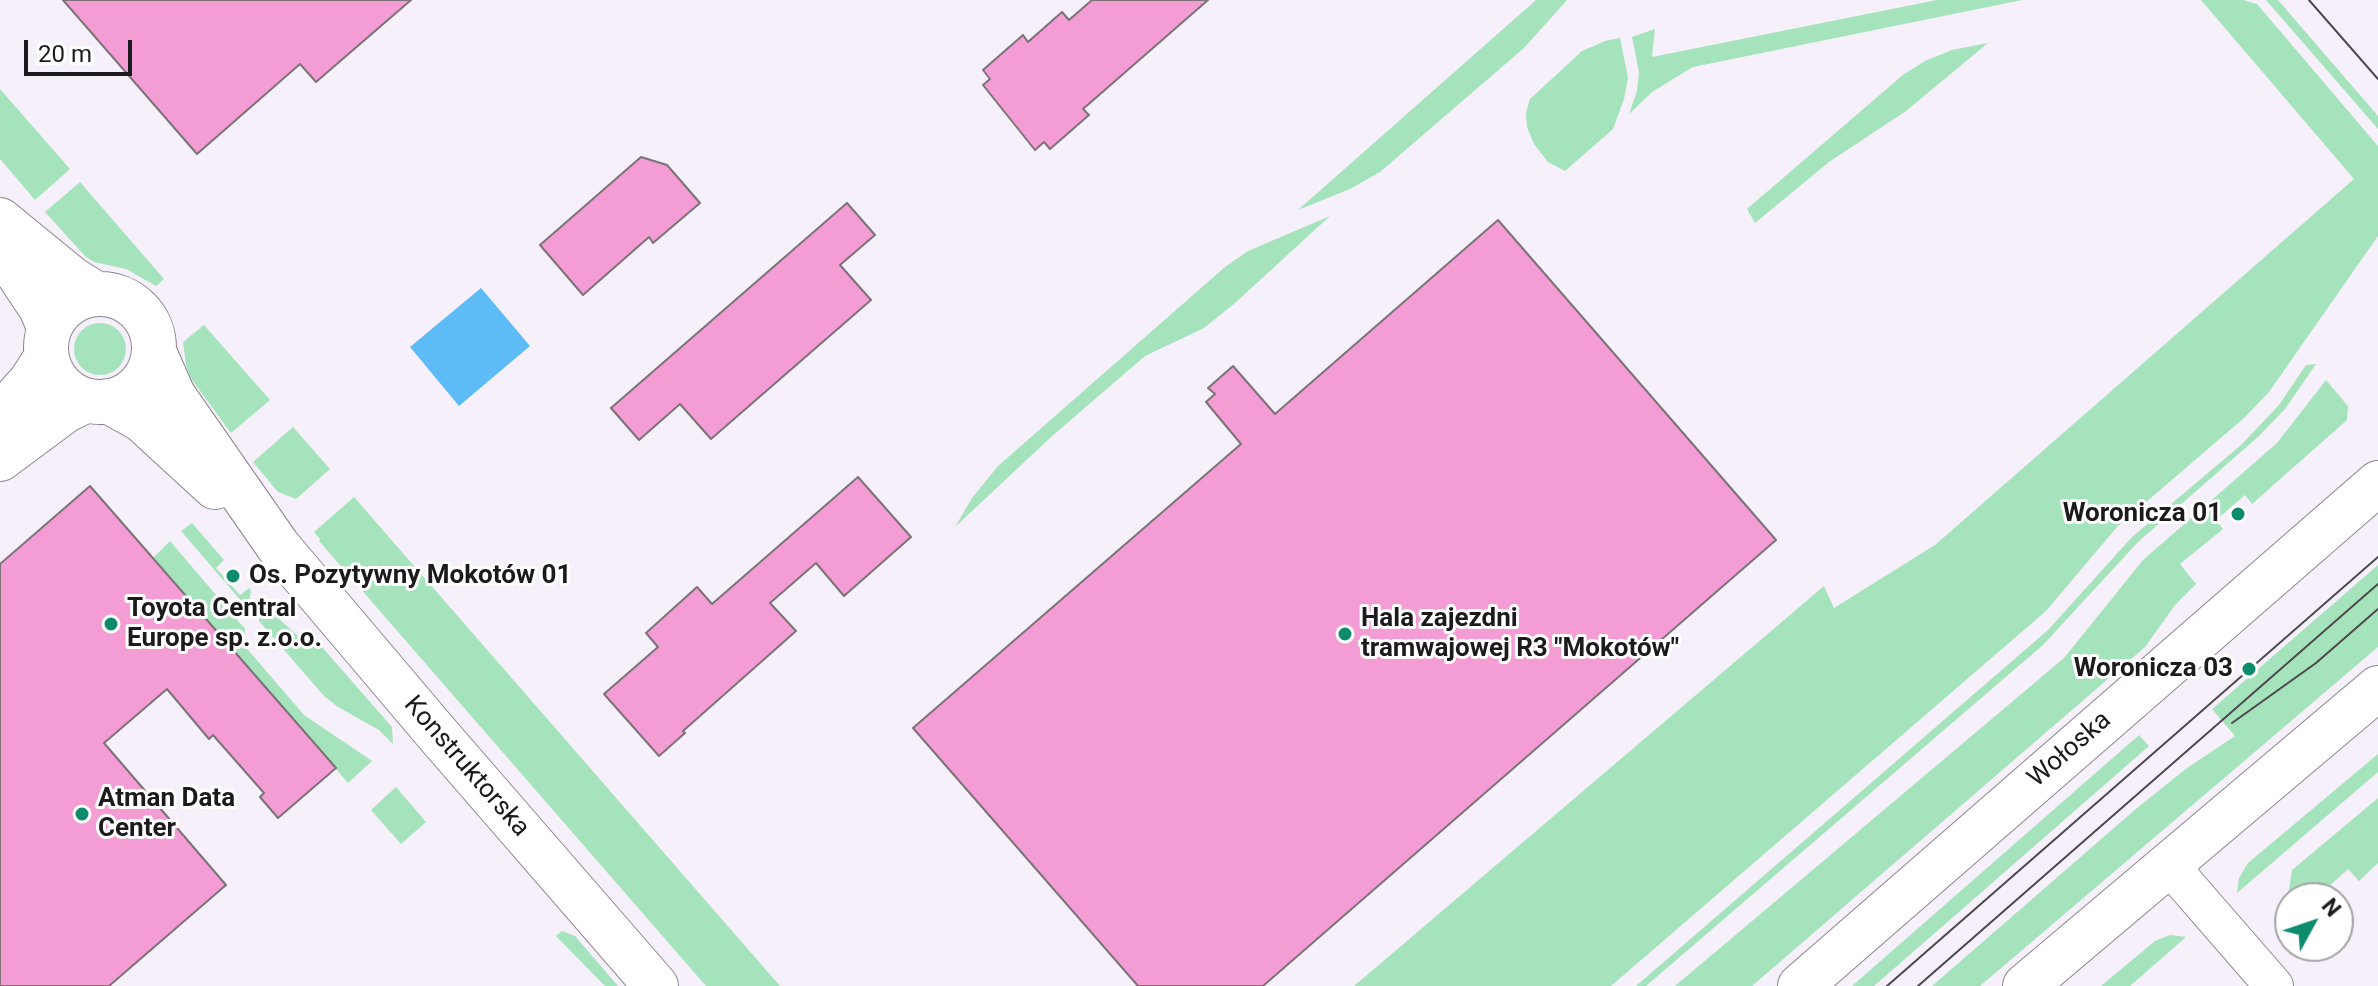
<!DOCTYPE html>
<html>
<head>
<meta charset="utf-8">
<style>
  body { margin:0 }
  #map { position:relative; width:2378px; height:986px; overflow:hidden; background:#f6f0fa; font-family:Roboto,sans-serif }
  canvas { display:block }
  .north { position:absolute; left:2274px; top:882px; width:80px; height:80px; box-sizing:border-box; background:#fff; border:2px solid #a4a3a5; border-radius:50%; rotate:50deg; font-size:22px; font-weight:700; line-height:32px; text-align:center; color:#1c1a1d }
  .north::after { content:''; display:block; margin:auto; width:28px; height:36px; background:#0e8a6d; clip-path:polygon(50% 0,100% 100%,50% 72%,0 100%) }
  .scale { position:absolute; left:24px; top:40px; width:108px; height:36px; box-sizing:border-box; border:4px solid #1c1a1d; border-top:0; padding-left:10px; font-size:24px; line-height:28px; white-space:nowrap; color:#1c1a1d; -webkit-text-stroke:6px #fff; paint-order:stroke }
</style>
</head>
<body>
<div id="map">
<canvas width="2378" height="986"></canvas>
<div class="north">N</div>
<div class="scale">20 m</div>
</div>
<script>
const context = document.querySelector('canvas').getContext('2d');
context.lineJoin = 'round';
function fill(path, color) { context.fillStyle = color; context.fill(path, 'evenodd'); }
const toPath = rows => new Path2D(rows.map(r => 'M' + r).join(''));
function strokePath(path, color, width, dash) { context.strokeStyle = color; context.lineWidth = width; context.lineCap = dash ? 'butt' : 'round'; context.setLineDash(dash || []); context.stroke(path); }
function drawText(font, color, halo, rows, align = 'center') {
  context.font = font + ' Roboto,sans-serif'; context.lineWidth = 6; context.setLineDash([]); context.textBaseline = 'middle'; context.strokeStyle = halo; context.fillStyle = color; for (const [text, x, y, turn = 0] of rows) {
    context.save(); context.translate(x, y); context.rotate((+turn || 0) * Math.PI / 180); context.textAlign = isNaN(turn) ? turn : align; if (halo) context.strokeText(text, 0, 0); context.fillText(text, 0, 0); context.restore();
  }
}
const green = toPath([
  [1536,0,1567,0,1524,48,1380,172,1350,189,1298,210],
  [1937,0,2022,0,1693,67,1652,92,1629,114,1637,91,1639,72,1632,37,1655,29,1652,57],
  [2201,0,2243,0,2257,4,2378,146,2378,236,2269,392,2244,418,2117,527,2046,611,1611,986,1354,986,1824,586,1834,608,1935,545,2354,179],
  [2266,0,2278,0,2378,116,2378,129],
  [1620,38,1628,78,1624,99,1613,129,1565,171,1548,162,1534,144,1527,127,1526,113,1530,99,1582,51,1605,41],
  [1988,43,1906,111,1829,162,1755,223,1747,209,1904,74,1925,61,1952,50],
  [0,89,70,169,35,200,0,159],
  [80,182,164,279,156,286,126,269,94,262,85,256,45,212],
  [1330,216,1235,303,1204,328,1145,356,1051,437,955,527,972,498,998,466,1225,267,1248,251],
  '74 349a26 26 0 1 1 52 0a26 26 0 1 1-52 0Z',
  [204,325,270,400,231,433,190,377,186,365,183,342],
  [2316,364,2285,409,2259,436,2138,542,2043,645,1646,986,1636,986,2048,630,2132,537,2241,445,2279,405,2306,365],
  [2326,380,2348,406,2347,420,2252,504,2245,495,2216,520,2223,529,2180,564,2196,584,2175,605,2145,647,1752,986,1675,986,2064,658,2143,560,2277,443],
  [293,427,330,469,296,499,278,492,253,462],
  [354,497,780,986,706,986,319,541,320,539,314,532],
  [192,523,224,560,216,568,240,595,249,588,251,591,248,609,181,531],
  [170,541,245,629,243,644,304,715,372,761,348,783,153,558],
  [2378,565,2378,647,1980,986,1932,986,2137,808,2187,768,2235,736,2212,709],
  [261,603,298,636,307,630,392,727,393,744,379,730,338,707,324,696,259,621],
  [2139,735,2149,746,1936,932,1874,986,1852,986],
  [2378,754,2378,772,2237,893,2239,878,2248,863],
  [396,787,426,822,401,844,371,810],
  [2378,798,2378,863,2359,881,2348,869,2316,898,2290,898,2290,921,2283,927,2292,870],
  [562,931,575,936,618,986,605,986,556,936],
  [2170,935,2186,937,2130,986,2101,986,2155,941]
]);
const water = toPath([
  [481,288,530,346,459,406,410,347]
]);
const building = toPath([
  [63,0,411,0,316,82,300,64,197,154,63,0],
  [1092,0,1208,0,1083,109,1089,115,1050,149,1044,142,1035,150,983,85,990,79,983,70,1023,35,1028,42,1062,12,1069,20,1092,0],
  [641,157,667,165,700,203,653,243,649,237,583,295,540,245,641,157],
  [847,203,875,235,840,265,871,300,711,439,680,404,639,440,611,408,847,203],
  [1498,220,1776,540,1263,986,1138,986,913,728,1241,444,1206,402,1215,394,1208,388,1233,366,1275,414,1498,220],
  [858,477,911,537,844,596,816,563,770,603,796,631,683,731,685,733,659,756,604,694,658,647,646,633,697,587,712,604,858,477],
  [90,486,336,768,278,818,260,797,264,793,213,735,209,739,167,689,104,743,226,885,109,986,0,986,0,564,90,486]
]);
const street = toPath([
  [2168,864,2274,986]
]);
const secondary = toPath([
  [0,220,72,279,96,294],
  [0,246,41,308,49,327],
  '46 348a54 54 0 1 1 108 0a54 54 0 1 1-108 0Z',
  [155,354,173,395,278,546,439,736,656,986],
  [108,401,142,420,215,487],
  [0,416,31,381,45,359],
  [0,459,66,410,85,401],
  [1800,986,2378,483],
  [2025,986,2378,688]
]);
const tram = toPath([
  [2309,0,2378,79],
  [2232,723,2316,663,2378,609],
  [1887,986,2378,557],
  [1918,986,2378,584]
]);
const markers = [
  [2238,514,8,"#0e8a6d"],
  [233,576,8,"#0e8a6d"],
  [111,624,8,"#0e8a6d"],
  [1345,634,8,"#0e8a6d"],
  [2249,669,8,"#0e8a6d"],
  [82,814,8,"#0e8a6d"]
];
const poiNames = [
  ["Woronicza 01",2222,514,"right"],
  ["Os. Pozytywny Mokotów 01",249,576],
  ["Toyota Central",127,609],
  ["Europe sp. z.o.o.",127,639],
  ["Hala zajezdni",1361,619],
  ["tramwajowej R3 \"Mokotów\"",1361,649],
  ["Woronicza 03",2233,669,"right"],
  ["Atman Data",98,799],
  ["Center",98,829]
];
const streetNames = [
  ["Wołoska",2070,750,-41],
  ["Konstruktorska",466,767,49]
];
fill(green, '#a5e3bc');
fill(water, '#5dbbf6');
fill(building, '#f49dd5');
strokePath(building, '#7c7278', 2);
strokePath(street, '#8b858e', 40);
strokePath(secondary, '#8b858e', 46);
strokePath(street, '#fff', 38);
strokePath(secondary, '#fff', 44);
strokePath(tram, '#4b484d', 2);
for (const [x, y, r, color] of markers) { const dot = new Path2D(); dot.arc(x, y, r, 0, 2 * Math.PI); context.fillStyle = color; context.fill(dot); strokePath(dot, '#fff', 3); }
drawText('bold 26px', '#1c1a1d', '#fff', poiNames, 'left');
drawText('26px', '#1c1a1d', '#fff', streetNames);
</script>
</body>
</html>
